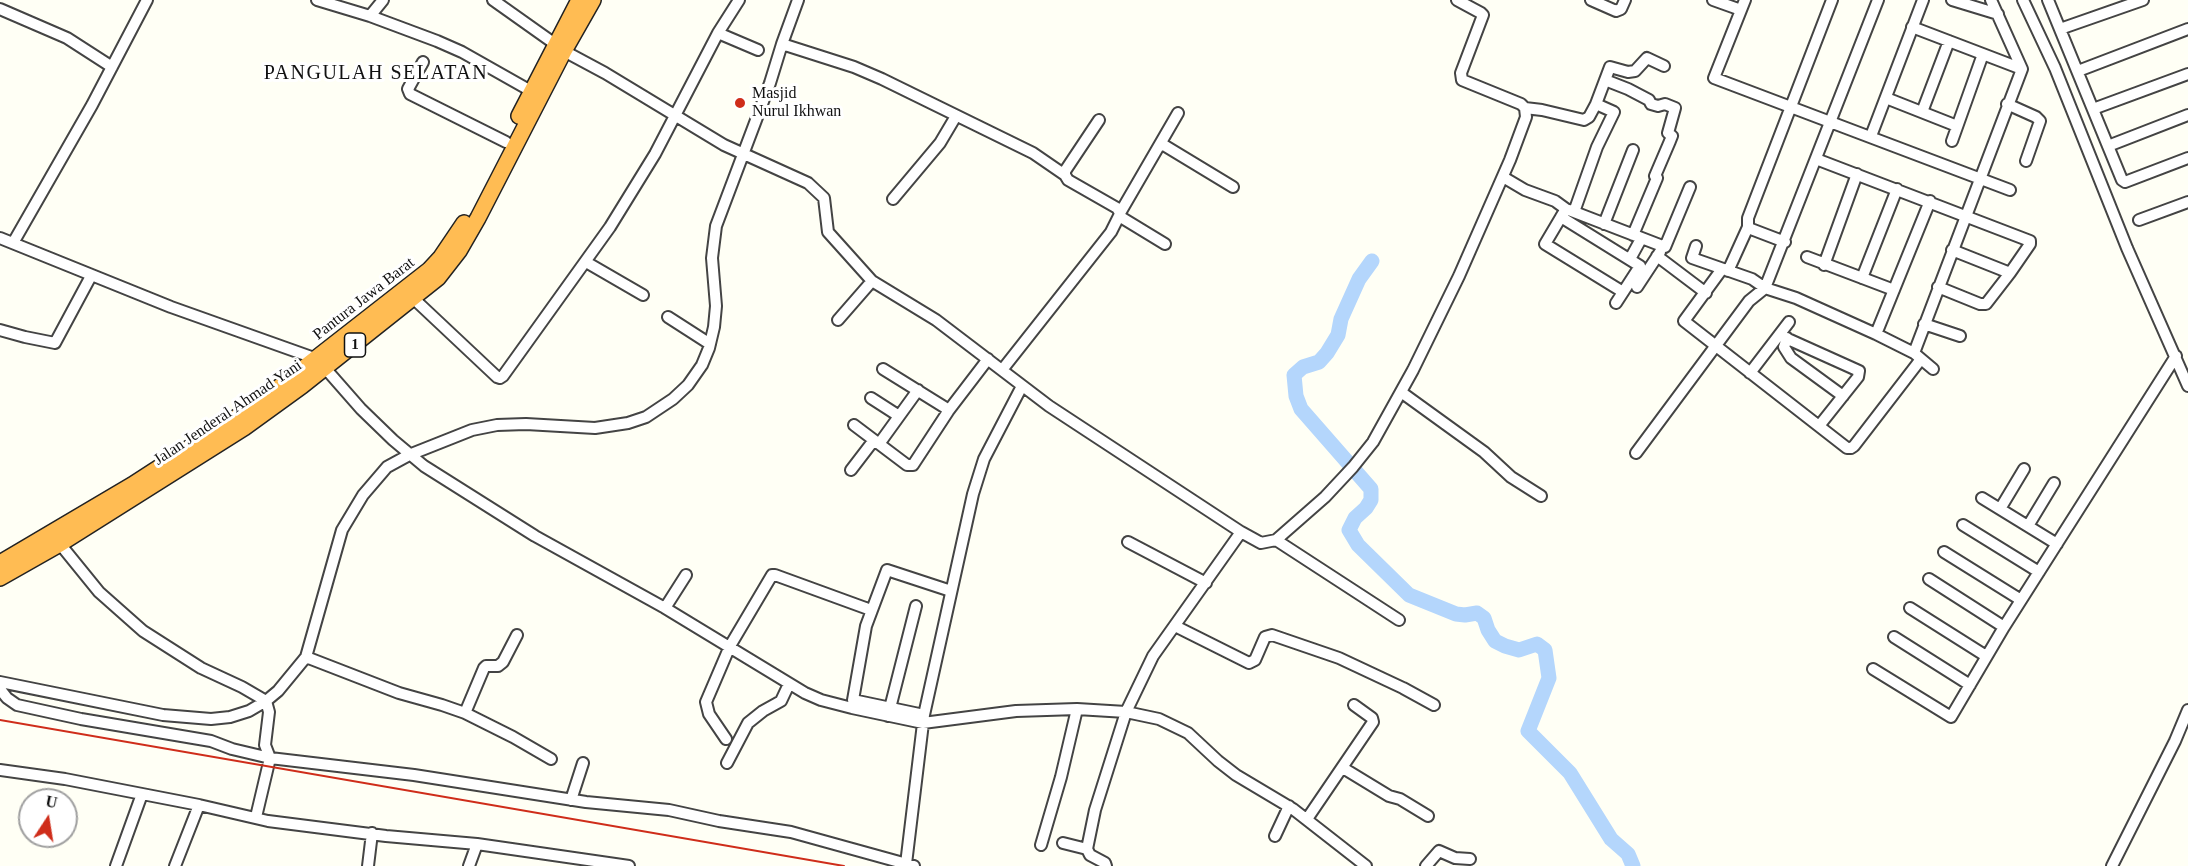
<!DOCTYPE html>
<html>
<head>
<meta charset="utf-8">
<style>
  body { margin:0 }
  #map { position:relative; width:2188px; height:866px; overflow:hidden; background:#fffff5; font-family:"Times New Roman",serif }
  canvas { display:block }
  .north { position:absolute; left:18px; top:788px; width:60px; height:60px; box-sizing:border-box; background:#fff; border:2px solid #a0a0a0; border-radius:50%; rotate:12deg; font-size:16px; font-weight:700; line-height:24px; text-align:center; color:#111 }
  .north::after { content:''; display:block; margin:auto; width:21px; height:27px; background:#cf2d1a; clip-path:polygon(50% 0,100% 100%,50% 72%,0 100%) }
</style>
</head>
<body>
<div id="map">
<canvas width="2188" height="866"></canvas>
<div class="north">U</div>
</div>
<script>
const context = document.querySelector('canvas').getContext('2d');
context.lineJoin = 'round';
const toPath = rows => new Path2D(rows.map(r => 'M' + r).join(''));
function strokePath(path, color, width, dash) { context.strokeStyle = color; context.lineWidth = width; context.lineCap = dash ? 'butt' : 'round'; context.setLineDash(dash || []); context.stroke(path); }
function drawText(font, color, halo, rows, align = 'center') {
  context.font = font + ' "Times New Roman",serif'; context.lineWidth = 6; context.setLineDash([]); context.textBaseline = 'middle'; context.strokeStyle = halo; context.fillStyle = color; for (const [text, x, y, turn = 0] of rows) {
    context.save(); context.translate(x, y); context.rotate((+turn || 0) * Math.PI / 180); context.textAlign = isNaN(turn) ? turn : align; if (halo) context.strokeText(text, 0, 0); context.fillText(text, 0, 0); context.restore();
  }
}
const river = toPath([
  [1372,261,1359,279,1341,319,1338,335,1327,353,1319,362,1303,367,1294,375,1296,396,1301,409,1371,489,1371,500,1366,508,1355,518,1349,530,1358,545,1409,595,1456,614,1465,615,1477,613,1484,618,1488,630,1495,641,1505,646,1519,650,1537,644,1545,650,1549,678,1528,731,1570,773,1611,839,1628,854,1633,866]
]);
const minor = toPath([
  [317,0,370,16,437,41,462,52,531,91],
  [493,0,555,44],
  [1591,0,1616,11,1621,9,1625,0],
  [1713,0,1741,10],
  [1745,0,1714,78,2010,190],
  [1952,0,1998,14],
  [2023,0,2055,68,2127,248,2188,386],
  [2048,0,2108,146,2188,115],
  [0,9,67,38,112,67],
  [370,16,383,0],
  [1912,27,2022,69],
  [2060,29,2143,0],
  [718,33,758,50],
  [782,44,854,67,882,79,1033,153,1065,175],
  [564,51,605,73,724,145,808,183,824,198,828,232,872,281,936,320,1049,406,1241,532,1153,656,1126,712,1095,810,1087,849,1090,855,1105,863,1106,866],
  [423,62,408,89,410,94,506,142],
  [2078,71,2188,29],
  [1605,80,1628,89,1649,100,1651,104,1658,106,1665,104,1675,108,1668,133,1672,136,1670,141,1655,176,1657,178,1633,235],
  [1886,98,1957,126],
  [2007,104,2036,117,2040,121,2026,161],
  [1525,108,1542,110,1584,120,1589,117,1596,104],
  [2093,109,2188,74],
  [1922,112,1949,41],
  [1871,136,1923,0],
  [1952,141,1983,54],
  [1162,144,1233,187],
  [2108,146,2122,180,2125,182,2188,158],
  [1816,159,2030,241,2030,244,2010,273,1986,304,1980,304,1938,287],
  [1503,177,1525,190,1555,201,1566,209,1561,217,1640,266,1616,303],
  [893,199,940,143,956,116],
  [1569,210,1665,247,1690,187],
  [1574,212,1597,147,1614,112,1596,104,1610,67,1628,72,1635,71,1647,58,1664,66],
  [1120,213,1178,113],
  [1119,216,1165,244],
  [1561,217,1545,244,1623,292],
  [2139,220,2188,202],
  [1604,224,1633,150],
  [0,238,171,307,317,359],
  [1785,242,1751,229,1748,227,1748,218,1832,0],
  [13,243,92,105,147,0],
  [1696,246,1692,258,1752,279,1765,288,1796,298,1876,334,1914,353,1933,369],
  [1952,250,2010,273],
  [1657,256,1706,293],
  [1807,257,1894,290],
  [1630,259,1641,239],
  [586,262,643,295],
  [1824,265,1857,174],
  [1722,269,1684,321,1847,448,1851,448,1854,446,1921,359],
  [1728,271,1748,227],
  [1862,278,1897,189],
  [1637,287,1660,252],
  [413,298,497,377,500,378,503,376,610,227,655,154,718,33,739,0],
  [668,317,710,344],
  [838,320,872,281],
  [1924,324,1960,336],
  [0,330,25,337,55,343,91,276],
  [1876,334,1930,201],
  [1779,335,1859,371,1858,377,1819,426],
  [1787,338,1784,347,1791,358,1843,396],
  [1914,353,2022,69,1991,0],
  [325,368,361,409,393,440,424,466,535,536,665,608,805,693,821,700,852,708,923,723,1016,711,1077,709,1126,712,1159,719,1188,733,1218,761,1236,775,1293,809,1366,866],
  [883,369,949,410],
  [1002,370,1111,232,1119,216,1120,213,1117,208,1068,180,1065,175,1065,171,1099,120],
  [1750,373,1789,322],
  [1401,392,1484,452,1511,477,1541,496],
  [871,398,899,416],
  [854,425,907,465,913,465,949,410,988,359],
  [879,444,918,390],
  [1636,453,1749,301,1765,288,1878,0],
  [851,470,874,440],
  [1982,498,2057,544],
  [2000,509,2024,469],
  [1963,525,2039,572],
  [2028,526,2054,483],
  [1241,532,1261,543,1276,540,1325,497,1353,467,1373,442,1413,370,1459,276,1510,160,1526,117,1525,108,1521,104,1462,80,1461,73,1483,15,1481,13,1457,0],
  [1276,540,1399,620],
  [1128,542,1206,583],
  [60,544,99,592,143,631,201,668,242,687,266,701,269,712,265,745,270,758,256,817],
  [1944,552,2021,600],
  [1929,579,2004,627],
  [665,608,686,575],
  [1910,608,1986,656],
  [1175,626,1249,663,1255,660,1265,637,1272,635,1339,658,1403,688,1434,705],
  [1894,637,1970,685],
  [306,657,399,693,442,705,465,713,513,737,551,759],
  [1873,669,1951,717,2004,627,2176,356],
  [0,682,163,715,211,719,230,717,249,711,266,701,278,691,306,657,342,530,363,495,387,467,409,455,472,430,497,425,526,424,595,428,628,423,646,417,673,399,688,385,702,365,709,348,714,327,716,306,712,258,716,226,770,83,782,44,798,0],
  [0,689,7,698,17,705,81,719,211,741,232,749,270,758,414,775,586,802,669,810,719,821,791,832,914,866],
  [465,713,484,668,486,666,498,666,503,662,517,635],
  [924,715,853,700,866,626,887,570,951,591],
  [888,716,916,606],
  [726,739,709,714,706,702,730,646,772,575,775,575,871,610],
  [727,763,748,723,763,711,781,701,789,684],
  [1343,768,1389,796,1400,799,1428,816],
  [0,770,65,779,199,805,268,821,386,836,477,844,629,866],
  [571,800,583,763],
  [1307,819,1373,722,1372,718,1354,705],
  [1275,836,1289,806],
  [1063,843,1087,849],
  [1041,845,1061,777,1077,709],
  [906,864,924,715,973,494,984,459,1022,386],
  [116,866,142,794],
  [175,866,199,805],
  [368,866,372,833],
  [469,866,477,844],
  [1426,866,1439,851,1455,858,1470,859],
  [2112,866,2175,741,2188,710]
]);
const highway = toPath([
  [519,116,579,0],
  [0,563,132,485,260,402,429,270,441,257,464,223],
  [0,578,60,544,244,428,302,386,438,278,459,251,478,218,564,51,593,0]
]);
const rail = toPath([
  [0,720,844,866]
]);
const markers = [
  [740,103,6,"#cf2d1a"]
];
const shields = [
  [355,345,21]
];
const shieldNames = [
  ["1",355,345]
];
const poiNames = [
  ["Masjid",752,94],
  ["Nurul Ikhwan",752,112]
];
const streetNames = [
  ["Pantura Jawa Barat",364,299,-38],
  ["Jalan Jenderal Ahmad Yani",228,413,-34]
];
const quarterNames = [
  ["PANGULAH SELATAN",376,74]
];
strokePath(river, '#b4d6fc', 15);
strokePath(minor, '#444', 14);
strokePath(highway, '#222', 18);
strokePath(minor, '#fff', 10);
strokePath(highway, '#ffbc53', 15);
strokePath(rail, '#cf2d1a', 2);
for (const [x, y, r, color] of markers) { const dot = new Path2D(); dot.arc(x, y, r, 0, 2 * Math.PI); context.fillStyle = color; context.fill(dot); strokePath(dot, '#fff', 2); }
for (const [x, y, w] of shields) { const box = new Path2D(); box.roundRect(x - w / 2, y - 12, w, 24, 4.5); context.fillStyle = '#fff'; context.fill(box); strokePath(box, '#111', 1.5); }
drawText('bold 15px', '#111', null, shieldNames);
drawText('16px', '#111', '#fff', poiNames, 'left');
drawText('16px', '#111', '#fff', streetNames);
context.letterSpacing = '1.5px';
drawText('20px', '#111', '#fff', quarterNames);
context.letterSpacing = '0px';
</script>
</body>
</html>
